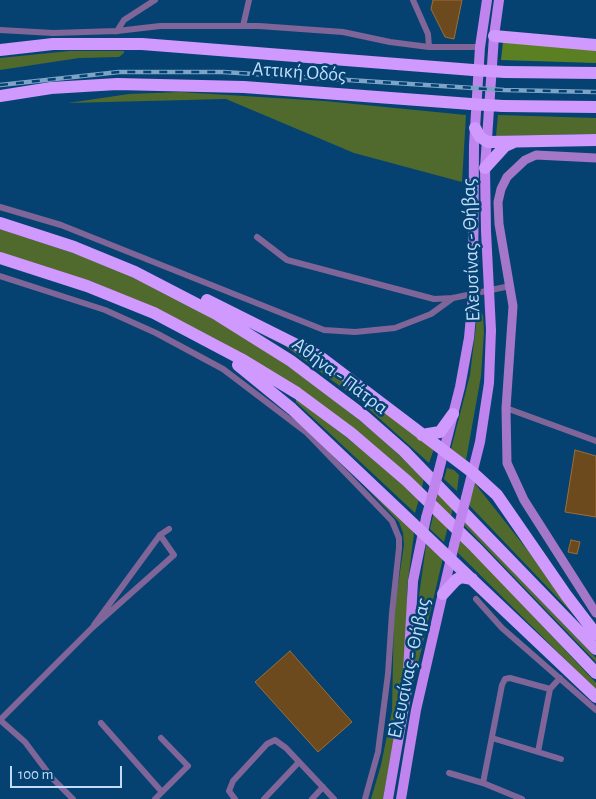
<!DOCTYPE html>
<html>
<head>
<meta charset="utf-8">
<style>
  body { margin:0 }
  #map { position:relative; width:596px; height:799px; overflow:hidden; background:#064271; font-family:"Alegreya Sans",sans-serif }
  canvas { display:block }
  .scale { position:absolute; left:10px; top:766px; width:112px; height:22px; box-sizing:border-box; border:2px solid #c2ddf9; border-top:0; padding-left:6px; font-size:15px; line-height:18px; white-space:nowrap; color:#c2ddf9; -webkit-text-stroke:4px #064271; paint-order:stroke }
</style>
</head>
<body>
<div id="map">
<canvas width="596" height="799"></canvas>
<div class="scale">100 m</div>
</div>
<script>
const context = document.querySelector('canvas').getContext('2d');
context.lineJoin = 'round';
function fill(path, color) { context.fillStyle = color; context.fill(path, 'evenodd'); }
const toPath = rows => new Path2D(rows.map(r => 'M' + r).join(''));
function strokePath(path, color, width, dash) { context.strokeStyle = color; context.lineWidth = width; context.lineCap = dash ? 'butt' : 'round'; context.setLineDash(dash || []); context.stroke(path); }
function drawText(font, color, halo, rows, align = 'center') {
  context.font = font + ' "Alegreya Sans",sans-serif'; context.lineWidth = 5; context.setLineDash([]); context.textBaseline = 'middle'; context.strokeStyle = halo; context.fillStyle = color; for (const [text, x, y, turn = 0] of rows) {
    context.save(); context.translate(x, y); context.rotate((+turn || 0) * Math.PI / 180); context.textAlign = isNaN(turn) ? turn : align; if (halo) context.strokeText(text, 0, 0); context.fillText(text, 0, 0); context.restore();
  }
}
const green = toPath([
  [69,51,124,51,124,53,119,57,79,58,0,70,0,58],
  [180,92,324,101,466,115,462,182,354,153,226,99,68,103,129,94],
  [498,115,596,118,596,134,496,136],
  [0,229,97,261,162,291,251,340,322,390,380,437,424,478,422,488,225,344,179,320,89,281,0,253],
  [481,311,483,316,484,332,481,376,466,460,451,449,470,375,477,317],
  [280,342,317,359,434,449,429,463,360,401],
  [296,398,364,451,419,499,415,513,296,402],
  [338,458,411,528,414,534,407,588,407,638,402,697,383,799,371,799,381,765,392,711,394,612,404,545,403,533,399,522],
  [447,468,454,470,459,475,457,491,444,479],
  [473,481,544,571,575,616,469,505],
  [438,493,453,508,451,516,436,502],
  [434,512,448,526,444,542,430,529],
  [465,522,596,658,596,662,464,525],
  [460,538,596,683,596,690,457,552],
  [426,545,443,558,413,685,417,611]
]);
const forest = toPath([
  [503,42,596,50,596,63,501,60]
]);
const building = toPath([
  [433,0,462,0,454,39,445,37,431,9,433,0],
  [575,450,596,456,596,517,565,512,575,450],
  [571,540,580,542,577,554,568,552,571,540],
  [290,651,352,722,318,752,255,682,290,651]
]);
const street = toPath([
  [413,0,428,34,429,47],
  [243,26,249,0],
  [0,30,53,33,117,31,160,26,259,26,343,32,390,42,429,47,480,47],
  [117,31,124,20,155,0],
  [0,207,61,225,324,330,355,332,395,328,431,314,453,298],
  [257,237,287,260,434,299,453,298,510,286],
  [0,276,105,310,156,333,223,369,306,432,392,521,399,538,399,548,392,613,388,674,378,752,365,799],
  [506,408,596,441],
  [476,599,502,628,596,710],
  [94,625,160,535],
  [0,720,92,628,174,555,160,535,169,529],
  [0,720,25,742,52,778,73,799],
  [101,723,162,792],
  [492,738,538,752,550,689,560,678],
  [538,752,561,759],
  [449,773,483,783],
  [155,799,188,766,161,738],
  [235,799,229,791,233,781,267,744,275,740,286,748,334,799],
  [264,799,299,762],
  [312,799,323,787],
  [522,799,483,783,502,685,505,679,510,678,550,689]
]);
const secondary = toPath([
  [596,158,536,155,525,160,507,177,501,189,498,202,499,224,513,306,506,408,507,463,524,500,596,613]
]);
const primary = toPath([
  [438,474,460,387,469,338,473,294,474,145,480,47,487,0],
  [466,498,480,442,489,383,491,330,486,231,485,168,494,36,499,0],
  [388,799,407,690,413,581,426,518],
  [401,799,416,710,454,545]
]);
const highway = toPath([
  [494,36,596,45],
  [0,50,53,44,142,44,473,70],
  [505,72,596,73],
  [0,96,51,88,117,84,244,87,471,104],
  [503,106,596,107],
  [475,128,480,137,488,142,596,140],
  [485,168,505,146,514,142],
  [0,223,74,247,135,272,216,314,291,361,364,416,404,451,596,649],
  [0,258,87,286,154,313,241,359,297,393,351,433,407,481,475,547,596,673],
  [207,300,319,356,472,472,497,495,566,595,596,634],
  [238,365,292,409,596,697],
  [422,435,440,432,453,414],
  [443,594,456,580,461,577,472,579]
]);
const rail = toPath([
  [0,85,119,72,223,72,504,90,596,92]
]);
const primaryBridge = toPath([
  [426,518,438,474],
  [454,545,466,498]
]);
const highwayBridge = toPath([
  [473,70,505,72],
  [471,104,503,106]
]);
const streetNames = [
  ["Αττική Οδός",299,72,4],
  ["Ελευσίνας - Θήβας",471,250,-92],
  ["Αθήνα - Πάτρα",340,376,37],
  ["Ελευσίνας - Θήβας",409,668,-78]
];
fill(green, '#506a2d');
fill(forest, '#5b8023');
fill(building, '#6d491e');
strokePath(building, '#9f6e33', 1);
strokePath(street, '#806598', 6);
strokePath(secondary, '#a477c8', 9);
strokePath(primary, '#bf84ed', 10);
strokePath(highway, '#d099fd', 12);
strokePath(rail, '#7da4c7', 4.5);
strokePath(rail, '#064271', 2.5, [8]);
strokePath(primaryBridge, '#bf84ed', 10);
strokePath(highwayBridge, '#d099fd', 12);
drawText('20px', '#c2ddf9', '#064271', streetNames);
</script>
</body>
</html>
